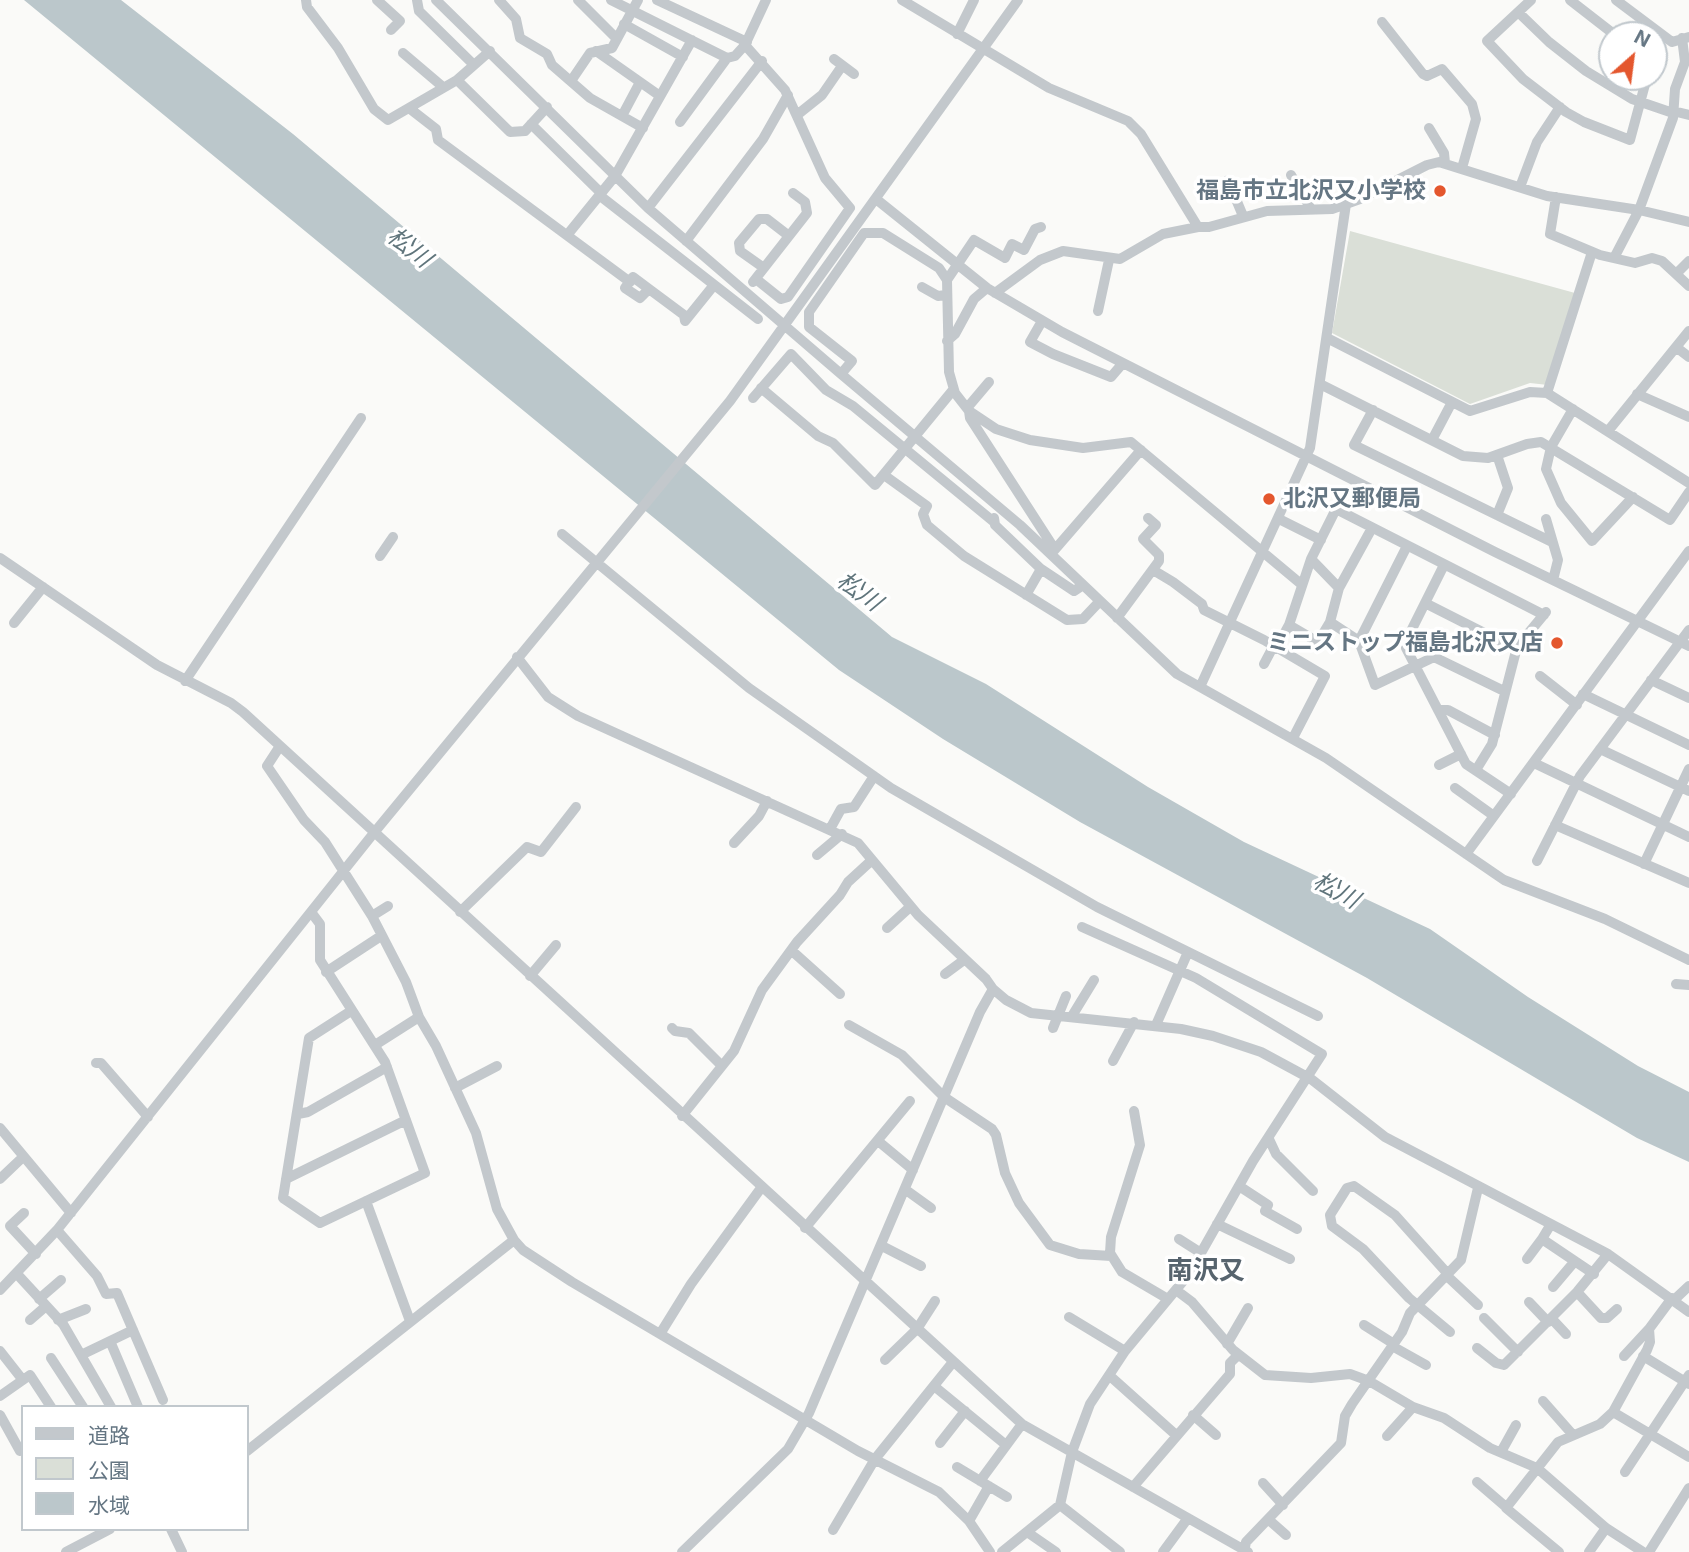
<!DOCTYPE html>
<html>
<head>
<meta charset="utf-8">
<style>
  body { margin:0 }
  #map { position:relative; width:1689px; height:1552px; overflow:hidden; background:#fafaf8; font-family:Inter,"Noto Sans JP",sans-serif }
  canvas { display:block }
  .legend { position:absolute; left:21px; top:1405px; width:228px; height:126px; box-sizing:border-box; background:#fff; border:2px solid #c1c8cd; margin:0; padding:9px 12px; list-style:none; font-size:21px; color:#657683 }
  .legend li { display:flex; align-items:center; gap:14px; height:35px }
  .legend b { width:35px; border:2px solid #c1c8cd }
  .north { position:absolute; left:1598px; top:21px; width:70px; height:70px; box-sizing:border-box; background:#fff; border:2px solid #c1c8cd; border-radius:50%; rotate:28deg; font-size:19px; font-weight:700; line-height:28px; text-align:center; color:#657683 }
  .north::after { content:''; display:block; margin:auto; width:24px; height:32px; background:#e4572e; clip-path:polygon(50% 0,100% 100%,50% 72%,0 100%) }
</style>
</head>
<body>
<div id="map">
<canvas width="1689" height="1552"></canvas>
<ul class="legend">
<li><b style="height:9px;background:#c3c8cc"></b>道路</li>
<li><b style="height:19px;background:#dadfd7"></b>公園</li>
<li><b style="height:19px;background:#bbc7cb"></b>水域</li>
</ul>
<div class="north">N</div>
</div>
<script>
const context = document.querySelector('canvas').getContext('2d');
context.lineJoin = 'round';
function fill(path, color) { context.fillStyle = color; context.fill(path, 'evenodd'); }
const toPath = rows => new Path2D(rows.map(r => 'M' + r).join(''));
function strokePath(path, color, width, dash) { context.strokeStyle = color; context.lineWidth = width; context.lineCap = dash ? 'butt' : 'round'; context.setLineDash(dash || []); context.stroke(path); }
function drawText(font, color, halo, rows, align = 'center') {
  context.font = font + ' Inter,"Noto Sans JP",sans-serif'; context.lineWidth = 7; context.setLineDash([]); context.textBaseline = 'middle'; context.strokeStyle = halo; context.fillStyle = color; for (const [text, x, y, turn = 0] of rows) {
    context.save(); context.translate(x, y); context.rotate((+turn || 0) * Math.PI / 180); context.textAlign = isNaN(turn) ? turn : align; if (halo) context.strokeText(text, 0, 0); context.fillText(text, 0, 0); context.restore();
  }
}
const green = toPath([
  [1350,231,1575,293,1548,385,1530,383,1470,404,1332,333]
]);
const water = toPath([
  [24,0,121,0,293,134,892,637,986,684,1148,787,1244,842,1430,929,1528,997,1638,1066,1689,1092,1689,1162,1637,1138,1367,978,1080,822,943,739,839,670]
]);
const minor = toPath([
  [306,0,307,7,338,48,374,109,388,120,457,80,490,51],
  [377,0,400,21,391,30],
  [417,0,419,11,474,65],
  [436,0,648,208,841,374],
  [499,0,516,19,520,38,547,54,552,65,590,98,643,128],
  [578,0,617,39],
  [611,0,727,58],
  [657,0,747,42],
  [902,0,1049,88,1128,121,1141,134,1198,227,1209,227,1267,211,1332,209,1360,199,1427,165,1439,162,1547,196,1639,210,1689,222],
  [1531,0,1487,41,1523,79,1566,112,1584,122,1630,140,1647,77],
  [1570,0,1615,35],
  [1616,0,1672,42,1689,37],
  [1518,12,1549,42,1586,71,1632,99,1673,113],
  [1382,22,1423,74,1427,76,1442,69,1472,104,1476,119,1462,168],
  [624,24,683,57],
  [957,34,974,0],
  [745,45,785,90,825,178,850,208,788,297,781,299,756,279],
  [596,51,660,96],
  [403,53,443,87],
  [834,59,854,74],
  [457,80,510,132,525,131,547,107],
  [571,81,590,53,612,48,638,0],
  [409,108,436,129,438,140,630,282],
  [1673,111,1689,115],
  [797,115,822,95,842,66],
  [622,116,639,84],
  [680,122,727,58,735,56,745,45,766,0],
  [531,124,601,193],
  [1429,128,1444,153,1445,163],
  [1291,175,1311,209],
  [1228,180,1243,216],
  [1520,187,1537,142,1560,107],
  [599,195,758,319],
  [1556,197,1550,234,1600,255,1635,263,1652,258,1662,261,1689,286],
  [876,199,987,288,1062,332,1495,552,1689,646],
  [648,208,762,61],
  [1041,227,1035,229,1024,250,1012,244,1005,258,974,240,947,280,949,372,955,393,969,411,996,429,1030,440,1083,448,1131,442,1301,584],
  [568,234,615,176,692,40],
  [686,241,763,139,788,95],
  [1614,258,1639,210,1673,118,1675,89,1685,62,1682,38],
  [764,268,740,251,739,243,759,219,767,219,789,236],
  [1677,273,1689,261],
  [947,280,939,268,883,233,864,233,809,312,809,327,852,361,841,374,1020,525,1177,674,1326,758,1504,880,1605,919,1689,960],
  [753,282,807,213,805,202,793,193],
  [922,287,938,296,946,295],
  [649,289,640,298,625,288,633,277,649,289,684,315,685,321,714,285],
  [995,293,1040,260,1063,251,1120,259,1163,234,1198,227],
  [1098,311,1109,260],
  [1042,321,1030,342,1053,354,1111,377,1123,363],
  [1327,338,1470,411,1530,392,1547,393,1689,483],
  [947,341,955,334,974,299,987,288],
  [1676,347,1689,357],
  [1320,384,1463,456,1488,458,1527,444,1541,442,1670,520,1689,492],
  [761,388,818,436,833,443,875,485,953,390],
  [1547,393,1592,252],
  [1637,394,1689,417],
  [753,398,791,354,826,390,853,406,994,522],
  [967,408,989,382],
  [1573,409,1551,447,1546,469,1561,503,1592,541,1633,497],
  [1373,410,1354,445,1552,542],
  [969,411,970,418,1052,545,1051,554],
  [1608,431,1689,331],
  [1432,440,1452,402],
  [884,475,927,506,923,514,927,525,964,556,1067,620,1083,619,1100,601],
  [1497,515,1508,488,1497,455],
  [994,518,995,525,1041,569,1074,591,1083,585],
  [1279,519,1321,540],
  [1546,519,1558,560,1553,580],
  [562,534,749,688,891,788,1097,907,1318,1016],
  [1051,554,1141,450],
  [380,556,393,537],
  [0,558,157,665,231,703,243,712,1022,1424,1248,1552],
  [1311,559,1289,625,1318,642,1330,622,1339,588,1311,559,1336,509,1544,615],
  [1444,565,1407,639,1406,648,1466,764,1511,794],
  [1153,570,1173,582,1202,604,1204,610,1264,640,1325,676,1293,738],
  [1339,588,1372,528],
  [1026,595,1041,569],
  [1425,603,1516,649],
  [1117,618,1159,561,1159,555,1143,539,1156,525,1148,518],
  [1330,622,1359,641,1375,685,1434,657,1504,691],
  [14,623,43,587],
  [1359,641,1407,546],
  [1276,649,1289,625],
  [517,657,548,697,578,716,858,843,918,915,986,979,993,989,980,1012,809,1413,788,1449,682,1552],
  [1264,664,1273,647],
  [1540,676,1577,705],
  [1651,680,1689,698],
  [185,681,361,418],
  [1200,687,1310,448,1346,204],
  [1583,694,1689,745],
  [1438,710,1448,710,1495,735],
  [280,746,267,766,304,820,325,842,372,916,406,982,419,1017,436,1046,476,1133,497,1209,514,1240,523,1250,572,1282,858,1451,939,1492,969,1521,990,1552],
  [1600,749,1689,791],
  [1534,763,1689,837],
  [1439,765,1461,754],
  [1476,770,1492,744,1517,647,1546,612],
  [1455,788,1494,816],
  [1555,825,1689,883],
  [830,829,841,809,854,807,874,776],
  [734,843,759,816,767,801],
  [1466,854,1689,551],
  [817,855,842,834],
  [1537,861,1580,776,1689,630],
  [1644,864,1689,769],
  [311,912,320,924,320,960,385,1062,425,1173,320,1223,283,1198,309,1038,351,1011],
  [460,912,527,847,541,852,576,807],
  [372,916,388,906],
  [887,928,910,907],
  [791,950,840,994],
  [326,972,381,936],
  [945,974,964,960],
  [530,976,556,945],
  [1676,984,1689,985],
  [993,989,1006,1000,1031,1013,1181,1029,1213,1036,1261,1052,1311,1079,1385,1137,1608,1254,1689,1312],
  [1072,1016,1094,980],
  [849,1025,902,1055,944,1097,992,1129,996,1135,1005,1173,1019,1203,1050,1245,1079,1254,1111,1256],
  [1156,1025,1188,952],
  [672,1028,675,1031,689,1033,722,1066],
  [1053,1028,1066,996],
  [375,1045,419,1017],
  [1113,1061,1134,1022],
  [96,1063,101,1063,148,1117],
  [455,1088,497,1066],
  [1134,1111,1140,1145,1111,1237,1110,1253,1122,1272,1168,1299],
  [298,1114,308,1112,387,1067],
  [682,1116,734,1051,762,990,797,942,840,895,848,882,872,860],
  [0,1128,71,1213],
  [1269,1139,1276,1154,1313,1191],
  [878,1141,913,1170],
  [0,1179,23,1157],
  [286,1179,406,1120],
  [1239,1186,1268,1205,1265,1211,1297,1229],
  [906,1190,931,1208],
  [366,1201,410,1321],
  [24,1213,10,1226,36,1254],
  [1217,1224,1290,1259],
  [1551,1224,1542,1239,1594,1274],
  [805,1228,910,1101],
  [57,1230,97,1276,106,1294,117,1293,163,1400],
  [1179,1239,1201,1253],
  [882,1246,921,1266],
  [1527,1259,1542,1239],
  [1447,1273,1395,1215,1354,1186,1347,1188,1330,1215,1332,1226,1363,1249,1409,1298,1450,1332],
  [17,1274,63,1324,111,1407],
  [1446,1275,1478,1305],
  [1553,1287,1575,1261],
  [0,1290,57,1230,373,834,730,401,1018,0],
  [1176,1290,1192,1302,1233,1350,1265,1375,1311,1378,1350,1374,1369,1381,1413,1407,1444,1418,1490,1448,1537,1468,1606,1528,1643,1552],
  [1577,1292,1601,1318,1607,1318,1617,1309],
  [39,1299,61,1280],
  [1674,1300,1689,1286],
  [1529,1302,1548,1322],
  [1069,1317,1125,1351],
  [1484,1318,1518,1352],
  [1551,1318,1566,1334],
  [30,1320,45,1307],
  [58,1320,86,1309],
  [1364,1325,1394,1344],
  [660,1334,691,1284,761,1188],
  [110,1341,138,1407],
  [1227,1344,1248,1308],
  [1392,1346,1426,1365],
  [1477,1348,1496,1363,1504,1365,1577,1292,1608,1254],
  [0,1351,22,1379],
  [81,1355,133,1330],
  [1624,1356,1649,1329],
  [1643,1356,1689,1384],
  [51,1358,83,1407],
  [885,1360,917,1329,935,1301],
  [1110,1376,1176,1435],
  [934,1386,1006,1445],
  [0,1396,30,1375,51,1407],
  [1543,1401,1573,1435],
  [1613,1412,1689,1457],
  [0,1415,20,1451],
  [1193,1415,1216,1435],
  [1387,1436,1413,1407],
  [940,1443,965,1411],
  [247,1451,514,1240],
  [1501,1452,1516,1425],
  [957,1467,1007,1497],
  [1625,1472,1689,1375],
  [980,1481,1022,1424],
  [1477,1482,1506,1507],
  [1263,1483,1283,1505],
  [1133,1487,1230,1374,1230,1363,1238,1355],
  [1060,1505,1120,1552],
  [1269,1520,1286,1535],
  [969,1521,989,1486],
  [171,1529,182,1552],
  [833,1530,875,1459,953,1362],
  [1027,1532,1056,1552],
  [66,1552,110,1529],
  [1002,1552,1060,1505,1072,1452,1090,1404,1125,1351,1189,1274,1253,1161,1322,1054,1196,978,1082,927],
  [1163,1552,1188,1518],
  [1244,1552,1246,1542,1341,1443,1345,1416,1352,1404,1402,1332,1410,1313,1461,1260,1478,1188],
  [1559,1552,1506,1508,1558,1442,1600,1424,1613,1412,1647,1350,1650,1342,1649,1329,1672,1298],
  [1589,1552,1606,1528],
  [1649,1552,1689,1488]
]);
const markers = [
  [1440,191,7,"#e4572e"],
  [1269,499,7,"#e4572e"],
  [1557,643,7,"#e4572e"]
];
const poiNames = [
  ["福島市立北沢又小学校",1426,191],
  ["北沢又郵便局",1283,499,"left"],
  ["ミニストップ福島北沢又店",1543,643]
];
const waterNames = [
  ["松川",409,248,38],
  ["松川",859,592,36],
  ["松川",1336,891,29]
];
const quarterNames = [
  ["南沢又",1206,1271]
];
fill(green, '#dadfd7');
fill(water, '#bbc7cb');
strokePath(minor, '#c3c8cc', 10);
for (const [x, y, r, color] of markers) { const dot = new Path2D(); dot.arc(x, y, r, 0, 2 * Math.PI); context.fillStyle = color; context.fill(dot); strokePath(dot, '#fff', 2.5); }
drawText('bold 23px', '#657683', '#fff', poiNames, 'right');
drawText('italic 24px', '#60757c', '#fff', waterNames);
drawText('bold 26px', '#57646e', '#fff', quarterNames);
</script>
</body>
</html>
